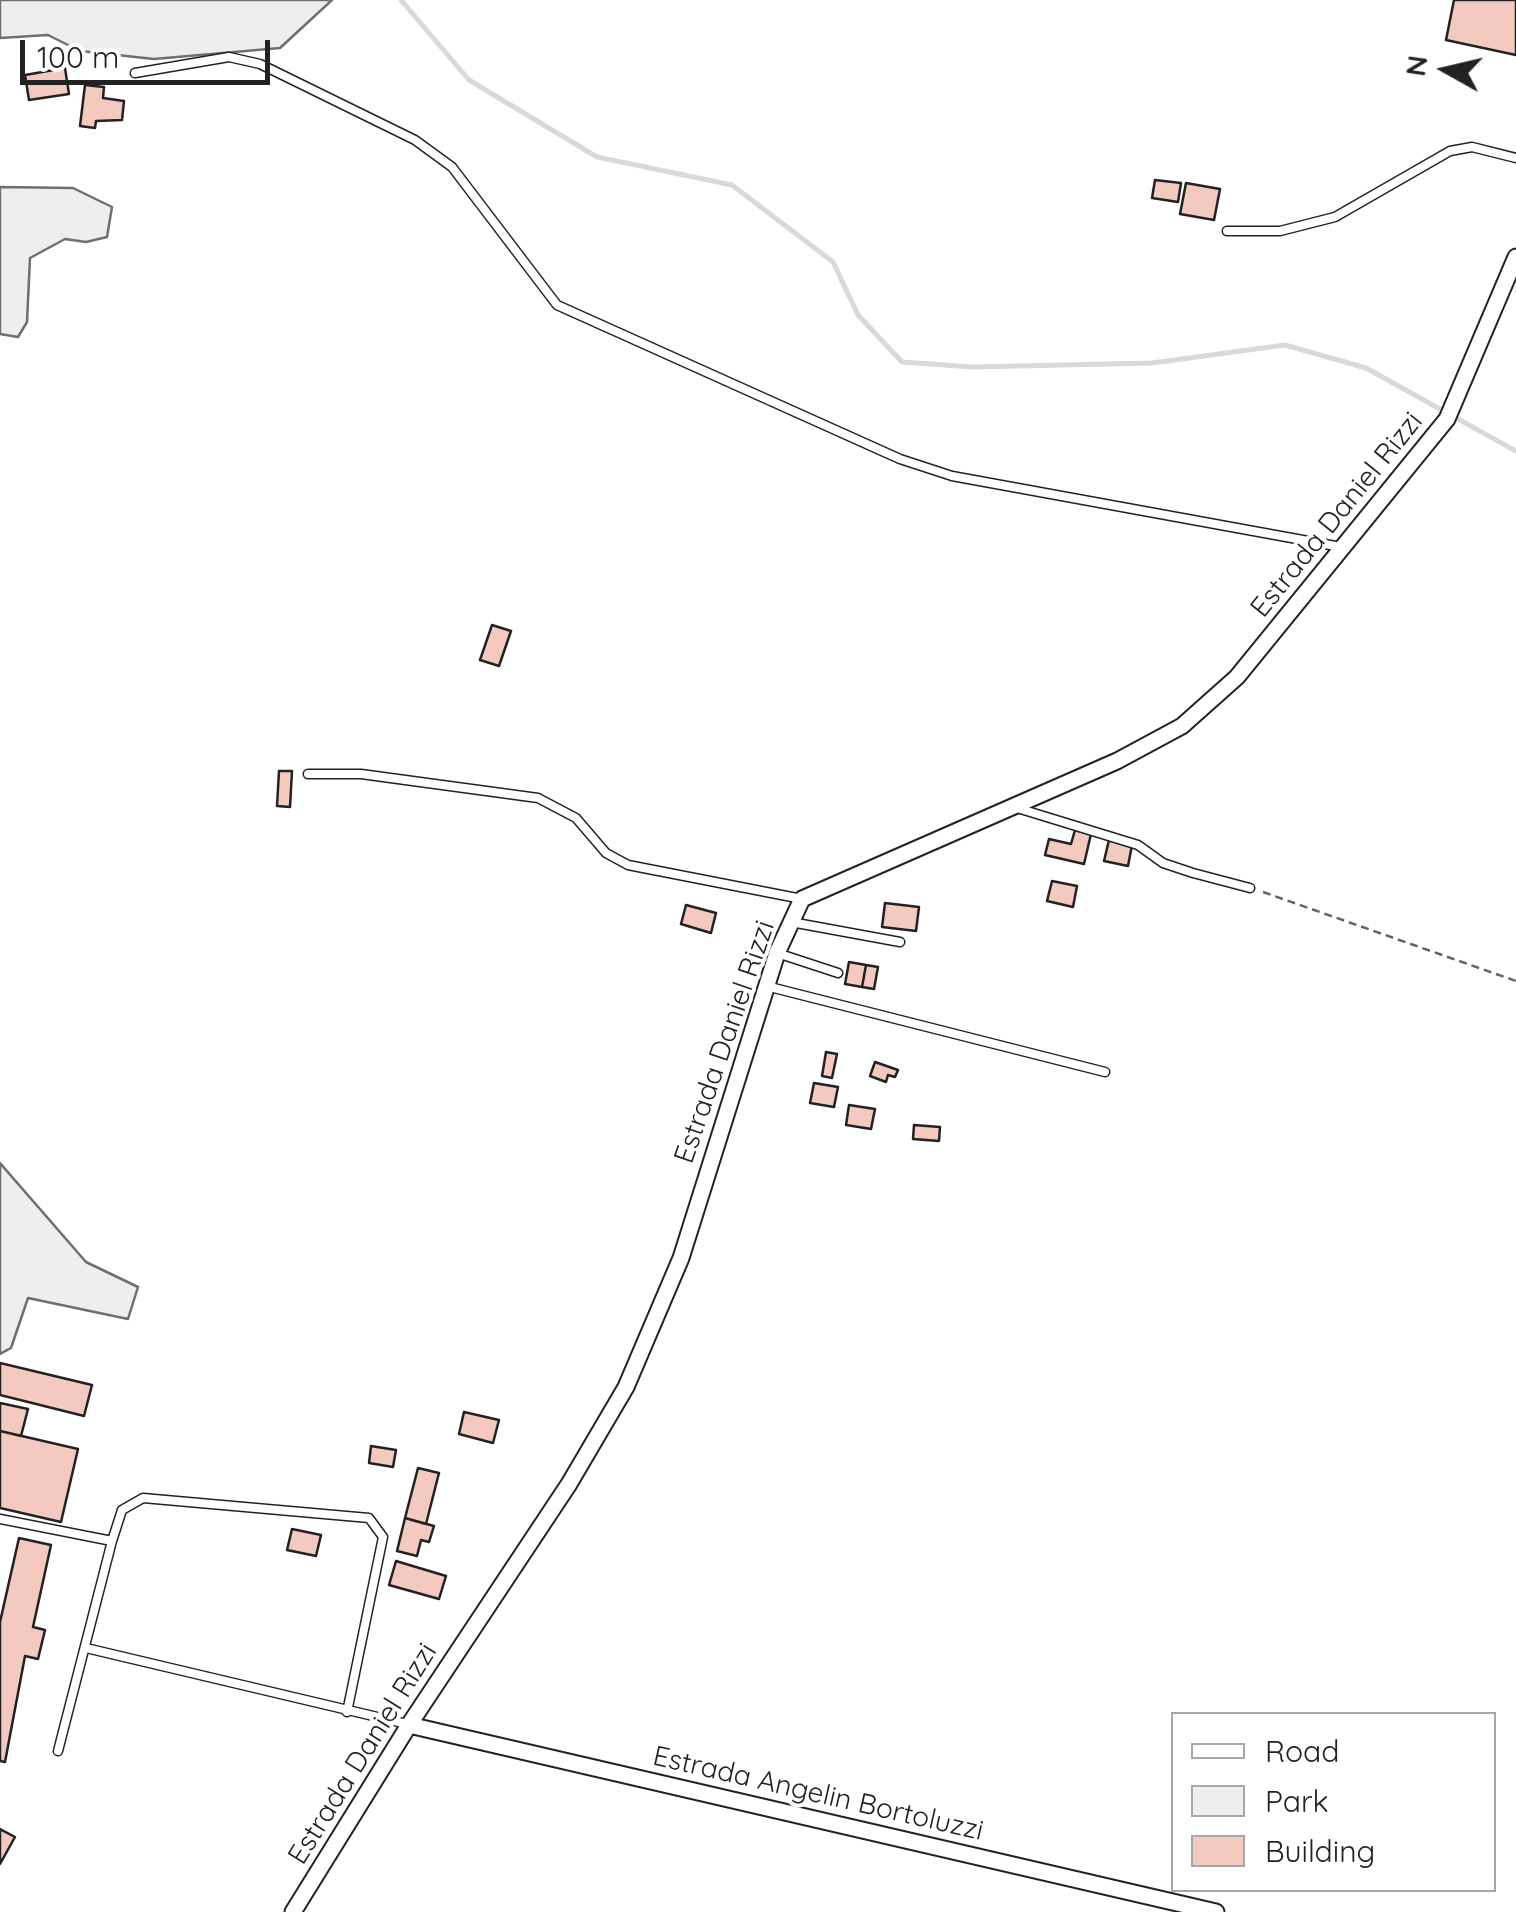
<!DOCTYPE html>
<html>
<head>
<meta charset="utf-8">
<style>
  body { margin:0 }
  #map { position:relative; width:1516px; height:1912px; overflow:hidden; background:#fff; font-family:Quicksand,sans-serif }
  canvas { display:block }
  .legend { position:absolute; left:1171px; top:1712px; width:325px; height:180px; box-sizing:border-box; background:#fff; border:2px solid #a7a7a7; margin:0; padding:12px 18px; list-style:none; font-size:30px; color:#222 }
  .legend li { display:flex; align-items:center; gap:20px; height:50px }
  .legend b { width:50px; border:2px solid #a7a7a7 }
  .north { position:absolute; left:1396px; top:20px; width:100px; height:100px; -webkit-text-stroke:8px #fff; paint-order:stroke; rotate:278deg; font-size:28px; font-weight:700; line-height:40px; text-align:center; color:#222 }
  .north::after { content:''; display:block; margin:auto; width:35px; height:45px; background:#222; clip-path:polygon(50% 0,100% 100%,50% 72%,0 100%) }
  .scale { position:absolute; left:20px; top:40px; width:250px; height:45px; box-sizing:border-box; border:5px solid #222; border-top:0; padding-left:12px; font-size:30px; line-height:35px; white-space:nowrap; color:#222; -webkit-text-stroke:8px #fff; paint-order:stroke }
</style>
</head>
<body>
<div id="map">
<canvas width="1516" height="1912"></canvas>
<ul class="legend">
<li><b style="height:12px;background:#fff"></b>Road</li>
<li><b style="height:28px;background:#eee"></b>Park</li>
<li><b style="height:28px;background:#f3c9c0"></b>Building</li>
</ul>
<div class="north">N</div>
<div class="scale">100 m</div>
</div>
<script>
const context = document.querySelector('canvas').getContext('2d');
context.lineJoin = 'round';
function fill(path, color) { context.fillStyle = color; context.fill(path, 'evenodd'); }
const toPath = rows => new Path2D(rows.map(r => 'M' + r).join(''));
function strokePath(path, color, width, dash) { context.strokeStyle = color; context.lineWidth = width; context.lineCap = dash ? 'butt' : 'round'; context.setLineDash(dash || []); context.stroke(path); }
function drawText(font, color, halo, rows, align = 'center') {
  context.font = font + ' Quicksand,sans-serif'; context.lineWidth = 8; context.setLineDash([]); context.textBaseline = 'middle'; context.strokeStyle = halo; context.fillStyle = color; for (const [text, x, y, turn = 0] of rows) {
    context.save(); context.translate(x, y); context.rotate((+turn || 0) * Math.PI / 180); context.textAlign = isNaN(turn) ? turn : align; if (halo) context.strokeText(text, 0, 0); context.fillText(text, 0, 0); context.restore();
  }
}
const green = toPath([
  [0,0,332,0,280,48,154,59,80,51,48,35,0,38,0,0],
  [0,187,73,188,112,207,107,237,86,242,65,239,30,258,27,322,18,337,0,334,0,187],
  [0,1163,86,1262,138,1287,128,1319,28,1298,11,1348,0,1354,0,1163]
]);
const stream = toPath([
  [401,0,469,80,597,157,732,185,833,262,858,315,902,362,973,367,1152,363,1285,345,1366,368,1516,451]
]);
const building = toPath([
  [1454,0,1516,0,1516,55,1446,40,1454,0],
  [65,68,69,94,29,100,25,75,65,68],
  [85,85,104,87,103,98,124,101,122,120,96,121,95,128,80,126,85,85],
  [1155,180,1181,183,1178,202,1152,198,1155,180],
  [1186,183,1220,189,1214,220,1180,214,1186,183],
  [492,625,511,631,499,666,480,660,492,625],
  [279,771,292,771,290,807,277,806,279,771],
  [1075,830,1091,834,1084,864,1045,855,1049,839,1071,844,1075,830],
  [1109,840,1132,845,1128,866,1104,861,1109,840],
  [1052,881,1077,886,1073,907,1047,901,1052,881],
  [885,903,919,907,916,931,882,927,885,903],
  [686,905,716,913,711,933,681,924,686,905],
  [849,962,866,965,862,987,845,984,849,962],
  [866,965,878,967,874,989,862,987,866,965],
  [826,1052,837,1054,832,1078,822,1076,826,1052],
  [875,1062,898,1070,895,1077,888,1075,886,1082,870,1076,875,1062],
  [814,1083,838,1087,834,1107,810,1103,814,1083],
  [849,1105,875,1109,871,1129,846,1125,849,1105],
  [914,1125,940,1127,939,1141,913,1139,914,1125],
  [0,1363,92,1385,84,1416,0,1395,0,1363],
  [0,1403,28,1409,21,1436,0,1431,0,1403],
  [464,1412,499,1420,493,1443,459,1434,464,1412],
  [0,1431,78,1449,61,1522,0,1508,0,1431],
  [371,1446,396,1450,393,1467,369,1463,371,1446],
  [418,1468,439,1473,426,1524,405,1518,418,1468],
  [405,1518,434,1526,429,1542,421,1540,417,1556,397,1551,405,1518],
  [292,1529,321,1535,316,1556,287,1550,292,1529],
  [19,1538,51,1545,33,1627,45,1630,38,1659,25,1656,5,1762,0,1761,0,1622,19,1538],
  [396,1561,446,1576,439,1599,389,1585,396,1561],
  [0,1829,15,1837,0,1864,0,1829]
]);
const path = toPath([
  [1263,892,1516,981]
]);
const lane = toPath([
  [135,73,229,57,260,64,415,140,452,167,557,305,900,459,952,476,1341,547],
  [1227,231,1280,231,1335,217,1450,151,1472,147,1516,158],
  [308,774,361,774,538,798,576,818,606,853,628,865,802,899],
  [1014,807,1138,845,1163,863,1193,873,1250,888],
  [791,922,900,942],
  [777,953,838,973],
  [766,986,1105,1072],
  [0,1519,112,1541,122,1510,143,1498,369,1518,383,1537,347,1712],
  [86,1648,407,1724],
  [58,1751,112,1541]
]);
const street = toPath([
  [409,1725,1216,1912],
  [293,1912,409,1725,569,1484,626,1387,681,1258,777,953,802,899,1117,761,1182,726,1237,677,1447,419,1516,257]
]);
const streetNames = [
  ["Estrada Daniel Rizzi",1337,515,-51],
  ["Estrada Daniel Rizzi",725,1042,-71],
  ["Estrada Daniel Rizzi",363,1754,-58],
  ["Estrada Angelin Bortoluzzi",818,1794,13]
];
fill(green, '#eee');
strokePath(green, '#6f6f6f', 2.5);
strokePath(stream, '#d9d9d9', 5);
fill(building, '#f3c9c0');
strokePath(building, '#222', 2.5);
strokePath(lane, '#222', 11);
strokePath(street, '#222', 19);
strokePath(path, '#646464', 2.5, [8, 5]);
strokePath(lane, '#fff', 8);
strokePath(street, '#fff', 15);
drawText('28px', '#222', '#fff', streetNames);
</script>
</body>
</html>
